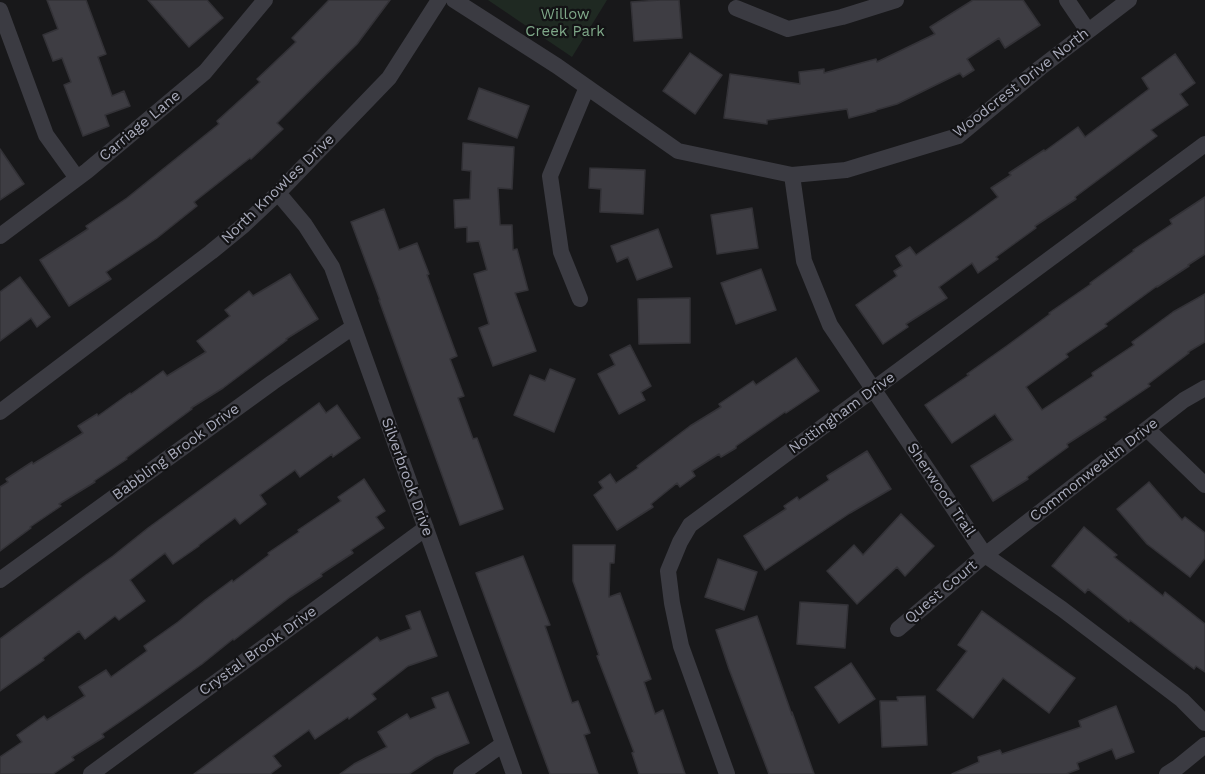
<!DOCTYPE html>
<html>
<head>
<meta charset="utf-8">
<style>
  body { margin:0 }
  canvas { display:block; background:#18181a }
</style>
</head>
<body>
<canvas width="1205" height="774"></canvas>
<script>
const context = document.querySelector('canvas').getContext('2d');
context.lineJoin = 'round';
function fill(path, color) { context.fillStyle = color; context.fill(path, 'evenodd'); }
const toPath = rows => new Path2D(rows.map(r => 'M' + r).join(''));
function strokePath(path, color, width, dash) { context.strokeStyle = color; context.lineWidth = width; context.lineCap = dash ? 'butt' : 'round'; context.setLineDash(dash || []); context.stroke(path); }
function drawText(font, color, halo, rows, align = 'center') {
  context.font = font + ' "Work Sans",sans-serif'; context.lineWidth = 4.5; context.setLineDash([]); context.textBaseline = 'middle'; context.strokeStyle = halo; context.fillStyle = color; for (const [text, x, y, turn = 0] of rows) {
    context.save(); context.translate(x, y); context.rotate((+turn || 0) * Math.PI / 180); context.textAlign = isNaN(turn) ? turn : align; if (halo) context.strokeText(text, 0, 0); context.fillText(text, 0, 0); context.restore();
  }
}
const green = toPath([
  [488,0,607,0,572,57]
]);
const building = toPath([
  [47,0,86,0,106,54,98,57,112,96,124,91,130,106,105,115,109,126,83,136,64,85,71,82,62,58,53,61,43,35,58,29,47,0],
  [148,0,207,0,223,18,189,47,148,0],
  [329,0,390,0,357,44,277,123,283,129,251,159,250,158,194,202,197,206,157,238,106,272,111,279,69,306,40,260,88,229,86,226,127,198,219,124,217,121,260,82,257,79,296,42,292,38,329,0],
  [660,0,679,0,682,38,634,41,631,2,660,0],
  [973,0,1023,0,1040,25,1005,48,999,38,967,59,974,70,963,77,960,73,897,104,876,110,876,111,849,118,847,109,767,120,767,124,724,118,730,74,800,84,799,72,824,69,824,73,876,59,877,62,935,34,930,27,973,0],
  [690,53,722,75,695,114,663,91,690,53],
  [1175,54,1195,83,1180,94,1188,105,1151,130,1157,136,1075,197,1076,199,1035,226,1036,228,996,257,998,259,978,273,972,263,939,287,947,298,906,324,908,327,883,344,856,305,897,276,894,271,902,266,896,256,910,247,916,255,969,218,998,197,991,188,1011,175,1009,173,1044,150,1045,151,1078,127,1085,137,1149,89,1142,78,1175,54],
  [479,88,529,106,517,138,468,119,479,88],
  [463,143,514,147,512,189,498,188,500,225,512,225,513,250,517,249,528,290,515,293,536,351,493,366,479,328,489,324,474,274,487,270,479,241,467,242,467,227,455,228,454,200,470,199,471,171,462,170,463,143],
  [0,149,24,184,0,200,0,149],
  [590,168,645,170,643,214,600,212,601,189,589,188,590,168],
  [1205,197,1205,254,1188,265,1189,266,1157,287,1157,286,1105,324,1107,326,1066,354,1068,357,1026,387,1042,410,1093,376,1092,373,1134,345,1132,342,1173,312,1205,294,1205,342,1188,352,1189,353,1148,384,1150,386,1104,417,1106,419,1067,444,1068,447,1027,477,1028,479,993,501,971,466,1013,440,995,414,952,443,925,405,969,375,967,374,1008,345,1050,314,1049,313,1091,284,1090,283,1134,251,1133,250,1172,224,1170,220,1205,197],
  [752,208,758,248,717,254,711,215,752,208],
  [384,209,399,250,417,243,429,274,427,275,457,356,450,359,464,396,458,398,473,439,477,438,503,509,460,525,379,300,380,300,351,222,384,209],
  [658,229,672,267,637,280,628,257,617,262,611,246,658,229],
  [761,269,776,310,736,324,721,283,761,269],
  [290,274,318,319,286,339,287,340,223,388,191,408,192,409,126,458,127,459,94,481,95,482,59,504,61,506,30,527,31,528,0,551,0,487,8,482,6,479,32,462,33,464,83,433,78,426,97,414,98,416,130,393,131,394,163,371,167,376,206,352,197,341,230,316,225,310,249,291,253,296,290,274],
  [20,277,50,317,37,327,31,318,0,341,0,292,20,277],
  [690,298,690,343,639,344,638,299,690,298],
  [630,345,651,386,641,392,645,400,619,414,598,374,615,365,610,355,630,345],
  [796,358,819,391,786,413,785,412,736,446,736,448,721,457,719,454,692,471,695,476,680,487,677,483,651,504,653,507,617,530,594,495,603,488,599,482,610,474,616,483,638,468,637,466,690,426,721,407,719,404,753,381,756,385,796,358],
  [550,369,575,379,554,432,514,415,530,375,545,381,550,369],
  [319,403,326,413,337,405,360,438,333,457,332,454,300,477,295,470,260,495,266,504,240,524,235,518,199,545,199,546,173,564,165,553,130,580,145,601,119,620,115,616,85,639,79,631,43,658,44,660,0,691,0,639,86,575,113,556,148,528,319,403],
  [867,451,891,489,850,513,765,570,744,536,786,509,784,506,797,497,799,500,829,480,827,476,867,451],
  [364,479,385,511,376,517,384,528,351,550,353,553,321,574,322,576,290,597,234,640,233,639,202,664,140,708,102,734,104,737,72,757,74,760,53,774,0,774,0,757,22,742,17,735,44,716,47,720,85,696,79,687,106,670,111,677,147,651,144,646,178,622,205,600,232,580,233,582,269,555,268,553,299,532,298,530,341,501,338,497,364,479],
  [1149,482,1182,520,1185,517,1205,533,1205,558,1190,577,1147,544,1117,509,1149,482],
  [901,514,934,546,905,576,897,567,857,604,827,571,854,545,863,555,901,514],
  [1084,527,1117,555,1114,557,1163,596,1165,592,1205,624,1205,672,1196,666,1194,669,1130,620,1129,622,1088,589,1085,593,1052,566,1084,527],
  [573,545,615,545,614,563,610,563,609,597,620,593,651,679,644,682,655,714,663,710,685,774,639,774,632,753,634,752,597,656,599,655,573,581,573,545],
  [523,556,550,625,545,626,572,703,578,701,590,733,584,735,598,774,550,774,476,573,523,556],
  [718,559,757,572,744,610,705,597,718,559],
  [800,602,848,605,845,648,797,644,800,602],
  [420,611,437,656,408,666,372,694,376,699,349,719,348,717,315,739,309,730,273,756,281,766,270,774,194,774,377,637,380,641,411,629,406,616,420,611],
  [982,611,1075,678,1049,713,1003,678,973,718,937,690,967,651,958,645,982,611],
  [757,616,792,715,792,712,814,774,769,774,729,669,716,630,757,616],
  [851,663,875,699,839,723,815,687,851,663],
  [448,692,469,743,435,757,409,774,340,774,354,764,387,747,378,732,407,714,410,719,436,708,432,698,448,692],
  [925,696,927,745,882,747,880,701,898,701,897,697,925,696],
  [1116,706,1134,752,1116,759,1112,749,1077,763,1079,769,1066,774,952,774,979,762,978,757,1000,750,1002,754,1081,727,1079,721,1116,706]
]);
const minor = toPath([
  [454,0,557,66,678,151,792,175,846,170,958,136,1040,68,1129,0],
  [1067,0,1088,31],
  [736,8,788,29,842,17,896,0],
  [0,10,46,135,77,178],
  [792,175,804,261,830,325,985,555,1062,609,1182,700,1205,723],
  [278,193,305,225,332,267,514,774],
  [0,236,87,171,205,72,265,0],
  [580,299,561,252,550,176,587,87],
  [0,412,211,252,244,225,278,193,389,78,439,0],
  [1147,429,1205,485],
  [0,580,273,382,353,327],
  [898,629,985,555,1184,400,1205,388],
  [91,774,426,528],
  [461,774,503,744],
  [727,774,681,646,672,603,668,571,680,542,690,525,1205,144],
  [1167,774,1178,767,1205,745]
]);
const parkNames = [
  ["Willow",565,15],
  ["Creek Park",565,32]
];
const streetNames = [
  ["Woodcrest Drive North",1021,83,-38],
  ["Carriage Lane",140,126,-40],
  ["North Knowles Drive",278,189,-44],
  ["Nottingham Drive",842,413,-36],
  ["Babbling Brook Drive",176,452,-36],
  ["Commonwealth Drive",1094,470,-38],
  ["Silverbrook Drive",407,477,70],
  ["Sherwood Trail",941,490,56],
  ["Quest Court",941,592,-40],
  ["Crystal Brook Drive",258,651,-36]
];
fill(green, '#1f2922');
fill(building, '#3e3d43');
strokePath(building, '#333237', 1.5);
strokePath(minor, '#3b3b42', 16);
drawText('15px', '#7fa889', '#131315', parkNames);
drawText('15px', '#a9abbb', '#131315', streetNames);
</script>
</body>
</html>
